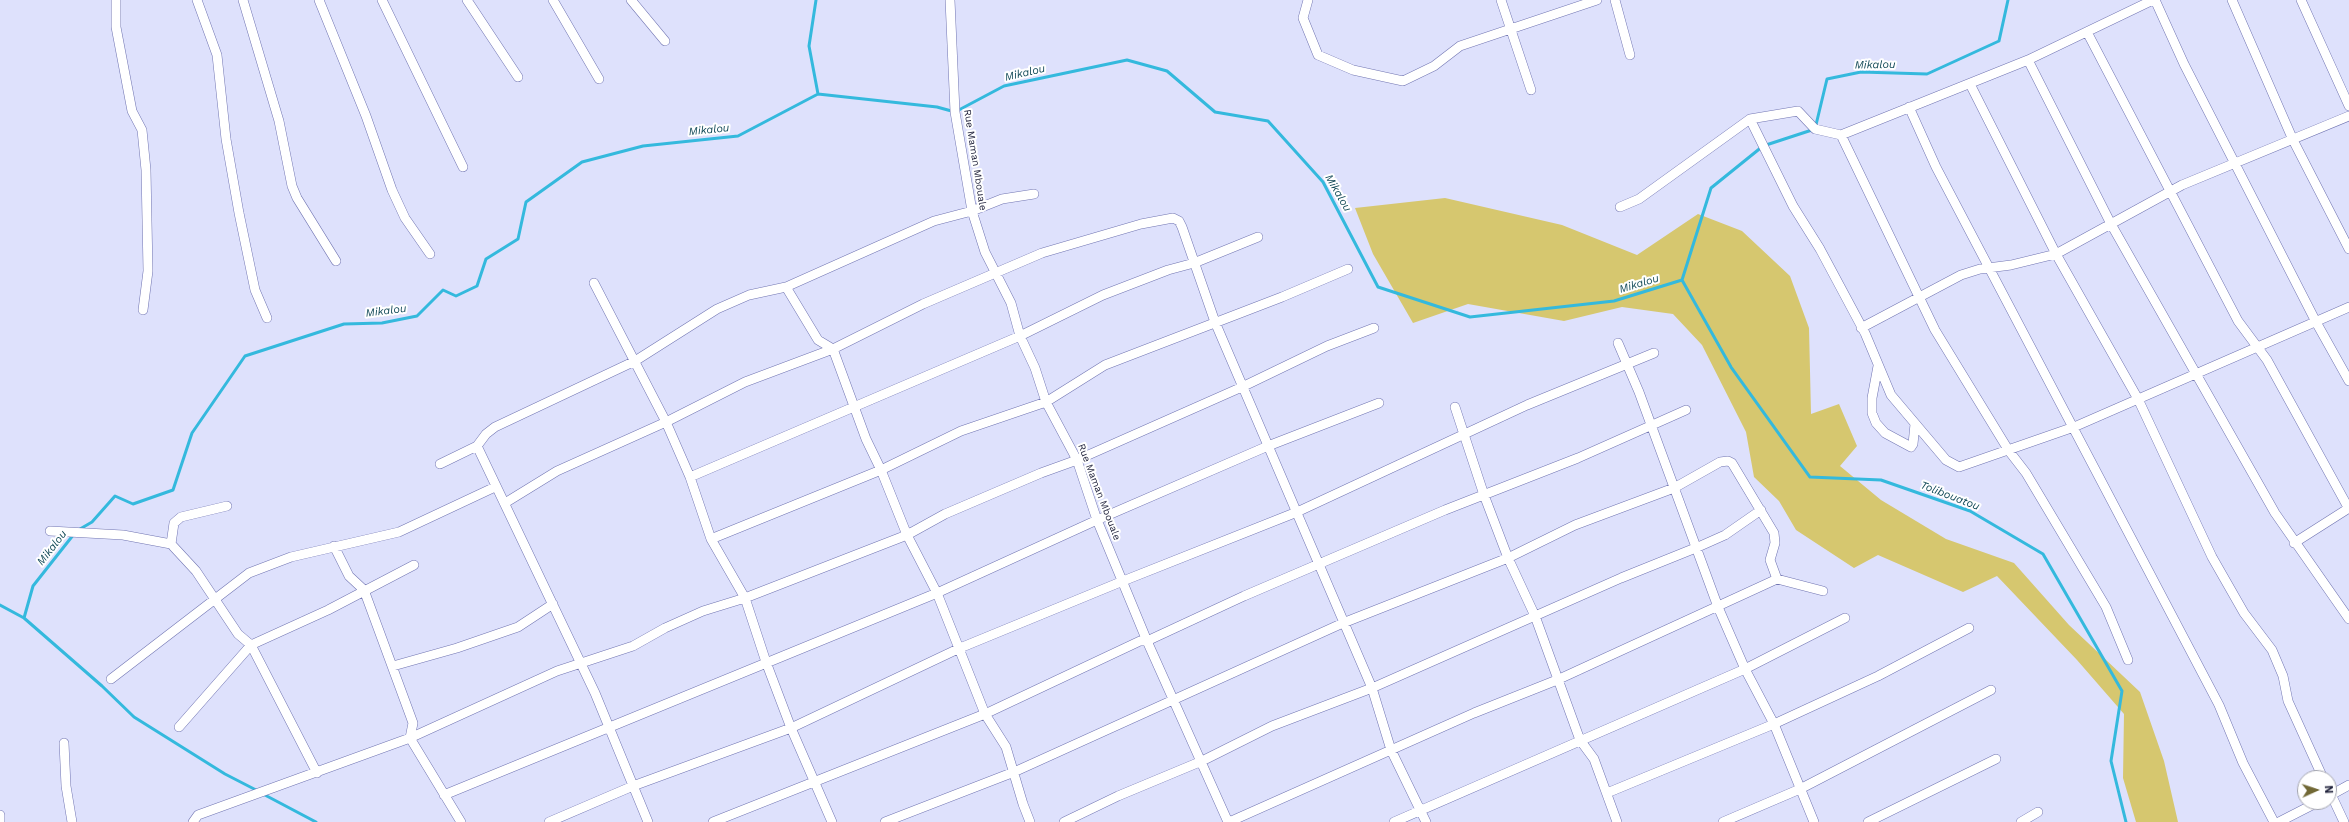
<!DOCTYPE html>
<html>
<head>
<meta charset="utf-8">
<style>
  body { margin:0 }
  #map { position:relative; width:2349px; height:822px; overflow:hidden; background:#dee1fc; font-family:"Work Sans",sans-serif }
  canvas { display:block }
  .north { position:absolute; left:2297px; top:770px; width:40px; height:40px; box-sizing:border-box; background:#fff; border:1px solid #a5a6b0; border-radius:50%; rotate:87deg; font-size:11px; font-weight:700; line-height:16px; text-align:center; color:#1f213a }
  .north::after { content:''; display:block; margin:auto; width:14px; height:18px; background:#716835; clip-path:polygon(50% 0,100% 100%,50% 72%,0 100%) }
</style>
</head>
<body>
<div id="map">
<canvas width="2349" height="822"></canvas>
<div class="north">N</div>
</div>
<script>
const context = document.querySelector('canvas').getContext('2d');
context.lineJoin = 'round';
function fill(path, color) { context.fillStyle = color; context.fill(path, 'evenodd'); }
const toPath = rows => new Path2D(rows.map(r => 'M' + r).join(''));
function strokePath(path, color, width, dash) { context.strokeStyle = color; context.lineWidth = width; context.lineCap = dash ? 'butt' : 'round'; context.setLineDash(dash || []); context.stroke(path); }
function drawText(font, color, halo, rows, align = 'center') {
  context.font = font + ' "Work Sans",sans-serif'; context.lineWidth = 4; context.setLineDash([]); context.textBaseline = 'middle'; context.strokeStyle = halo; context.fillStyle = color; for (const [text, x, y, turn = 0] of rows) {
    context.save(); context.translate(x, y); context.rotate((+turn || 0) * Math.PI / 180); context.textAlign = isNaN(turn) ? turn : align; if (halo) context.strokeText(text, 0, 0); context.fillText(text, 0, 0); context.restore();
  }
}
const green = toPath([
  [1445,198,1562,225,1637,255,1698,214,1742,231,1790,276,1809,328,1811,414,1839,404,1857,446,1840,466,1881,500,1946,539,2014,563,2069,625,2140,692,2164,761,2178,822,2136,822,2123,778,2124,714,2077,660,1997,576,1963,592,1878,555,1854,568,1796,530,1779,501,1754,477,1746,432,1702,345,1673,314,1622,307,1564,321,1468,304,1413,323,1373,254,1355,208]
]);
const stream = toPath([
  [816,0,809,46,818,94],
  [1682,280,1731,367,1810,477,1881,480,1970,511,2043,554,2122,691,2111,761,2126,822],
  [1682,280,1711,188,1763,146,1815,129,1827,79,1861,72,1927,74,1999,41,2008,0],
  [80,529,92,522,115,496,133,504,173,490,192,433,245,356,344,324,382,323,417,316,443,290,456,296,477,286,486,259,518,239,526,202,582,162,643,146,738,136,818,94,937,107,955,112,1004,86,1127,60,1167,71,1215,112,1268,121,1323,182,1378,287,1470,317,1614,301,1682,280],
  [0,605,24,618,33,586,74,534],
  [24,618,102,686,134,717,225,774,258,791],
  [263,794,316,822]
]);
const street = toPath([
  [116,0,116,27,132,111,142,130,146,170,148,271,143,310],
  [197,0,217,55,226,139,239,213,255,290,267,318],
  [243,0,279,121,292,186,297,198,336,261],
  [319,0,366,116,392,190,405,218,430,254],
  [382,0,463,167],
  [467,0,518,77],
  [553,0,599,79],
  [631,0,665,41],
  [950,0,955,112,972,211,985,252,1011,303,1020,336,1035,368,1046,402,1077,460,1097,520,1147,641,1228,822],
  [1308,0,1303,18,1318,55,1353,70,1403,81,1434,66,1460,46,1597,0],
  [1501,0,1531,90],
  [1615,0,1630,55],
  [2155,0,2184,64,2316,322,2349,381],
  [2232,0,2293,140,2349,249],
  [2301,0,2349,106],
  [2087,32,2238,321,2267,360,2349,509],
  [2028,60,2111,224,2275,513,2349,619],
  [1970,84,2056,254,2138,399,2212,557,2244,613,2272,650,2283,676,2288,701,2323,778],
  [1909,107,1936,167,2219,705,2243,763,2274,822],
  [1750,119,1793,206,1820,249,1865,333,1891,395,1946,460,1959,467,2074,427,2349,307],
  [1841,135,1935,330,2009,451,2026,473,2106,607,2128,660],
  [1620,207,1639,199,1750,119,1798,111,1815,129,1841,135,2028,60,2153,0],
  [594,283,666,422,690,477,711,539,745,598,766,662,791,728,832,822],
  [786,287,818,340,833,349,866,439,881,470,907,535,937,593,985,714,1006,747,1023,804,1030,822],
  [1861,328,1961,275,1980,269,2011,265,2056,254,2182,185,2349,116],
  [1618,343,1639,392,1718,607,1745,669,1774,724,1814,822],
  [1878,366,1872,398,1872,413,1876,423,1885,433,1911,447,1913,444,1915,424],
  [1455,407,1484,495,1508,558,1535,616,1580,740,1594,759,1617,822],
  [477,446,595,693,648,822],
  [440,464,477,446,486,434,495,427,635,361,717,309,749,295,786,287,934,221,972,211,1002,199,1034,194],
  [690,477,1020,336,1103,295,1168,270,1194,263,1258,237],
  [505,503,557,471,666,422,745,382,833,349,923,304,1042,253,1141,224,1173,218,1179,221,1182,227,1215,322,1372,688,1391,750,1426,822],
  [50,531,123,535,171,544,196,571,238,634,251,645,317,773],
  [711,539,881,470,961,431,1046,402,1105,365,1282,297,1348,269],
  [2294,543,2349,508],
  [171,544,174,523,181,517,227,506],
  [334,546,349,576,364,590,413,723,410,738,461,822],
  [393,666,457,648,518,627,553,604],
  [111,679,249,573,291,557,399,532,495,487],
  [179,727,251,645,328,610,414,565],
  [64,743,66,786,72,822],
  [2329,790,2344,822],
  [1607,793,1774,724,1878,676,1969,628],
  [444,795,937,593,1097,520,1268,446,1379,403],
  [2329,796,2349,785],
  [0,815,0,822],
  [193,822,198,815,410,738,557,671,633,646,665,628,703,611,745,598,907,535,945,514,1041,473,1077,460,1242,387,1327,346,1374,328],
  [549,822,633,786,791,728,960,648,1123,581,1297,512,1527,405,1654,353],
  [713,822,985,714,1140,641,1147,641,1244,596,1445,510,1578,458,1686,410],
  [885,822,1014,772,1343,623,1508,558,1575,525,1674,488,1720,462,1728,461,1732,463,1774,533,1775,543,1770,560,1777,579],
  [1064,822,1118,796,1202,761,1272,726,1372,688,1621,578,1698,547,1725,535,1761,510],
  [1229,822,1474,713,1557,680,1777,579,1823,591],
  [1394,822,1745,669,1845,618],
  [1723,822,1800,789,1991,690],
  [1868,822,1996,759],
  [2021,822,2038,812],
  [2279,822,2318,802]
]);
const streetNames = [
  ["Rue Maman Mbouale",975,160,81],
  ["Rue Maman Mbouale",1099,492,69]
];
const waterNames = [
  ["Mikalou",1875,65,-1],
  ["Mikalou",1025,73,-13],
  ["Mikalou",709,130,-6],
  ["Mikalou",1338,193,60],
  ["Mikalou",1639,284,-17],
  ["Mikalou",386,311,-7],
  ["Tolibouatou",1950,496,21],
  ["Mikalou",52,548,-52]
];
fill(green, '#d6c76f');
strokePath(stream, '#34b9dd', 3);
strokePath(street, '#7175b2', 10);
strokePath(street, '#fff', 9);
drawText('10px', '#1f213a', '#fff', streetNames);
drawText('italic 11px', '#104856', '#fff', waterNames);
</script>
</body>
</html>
